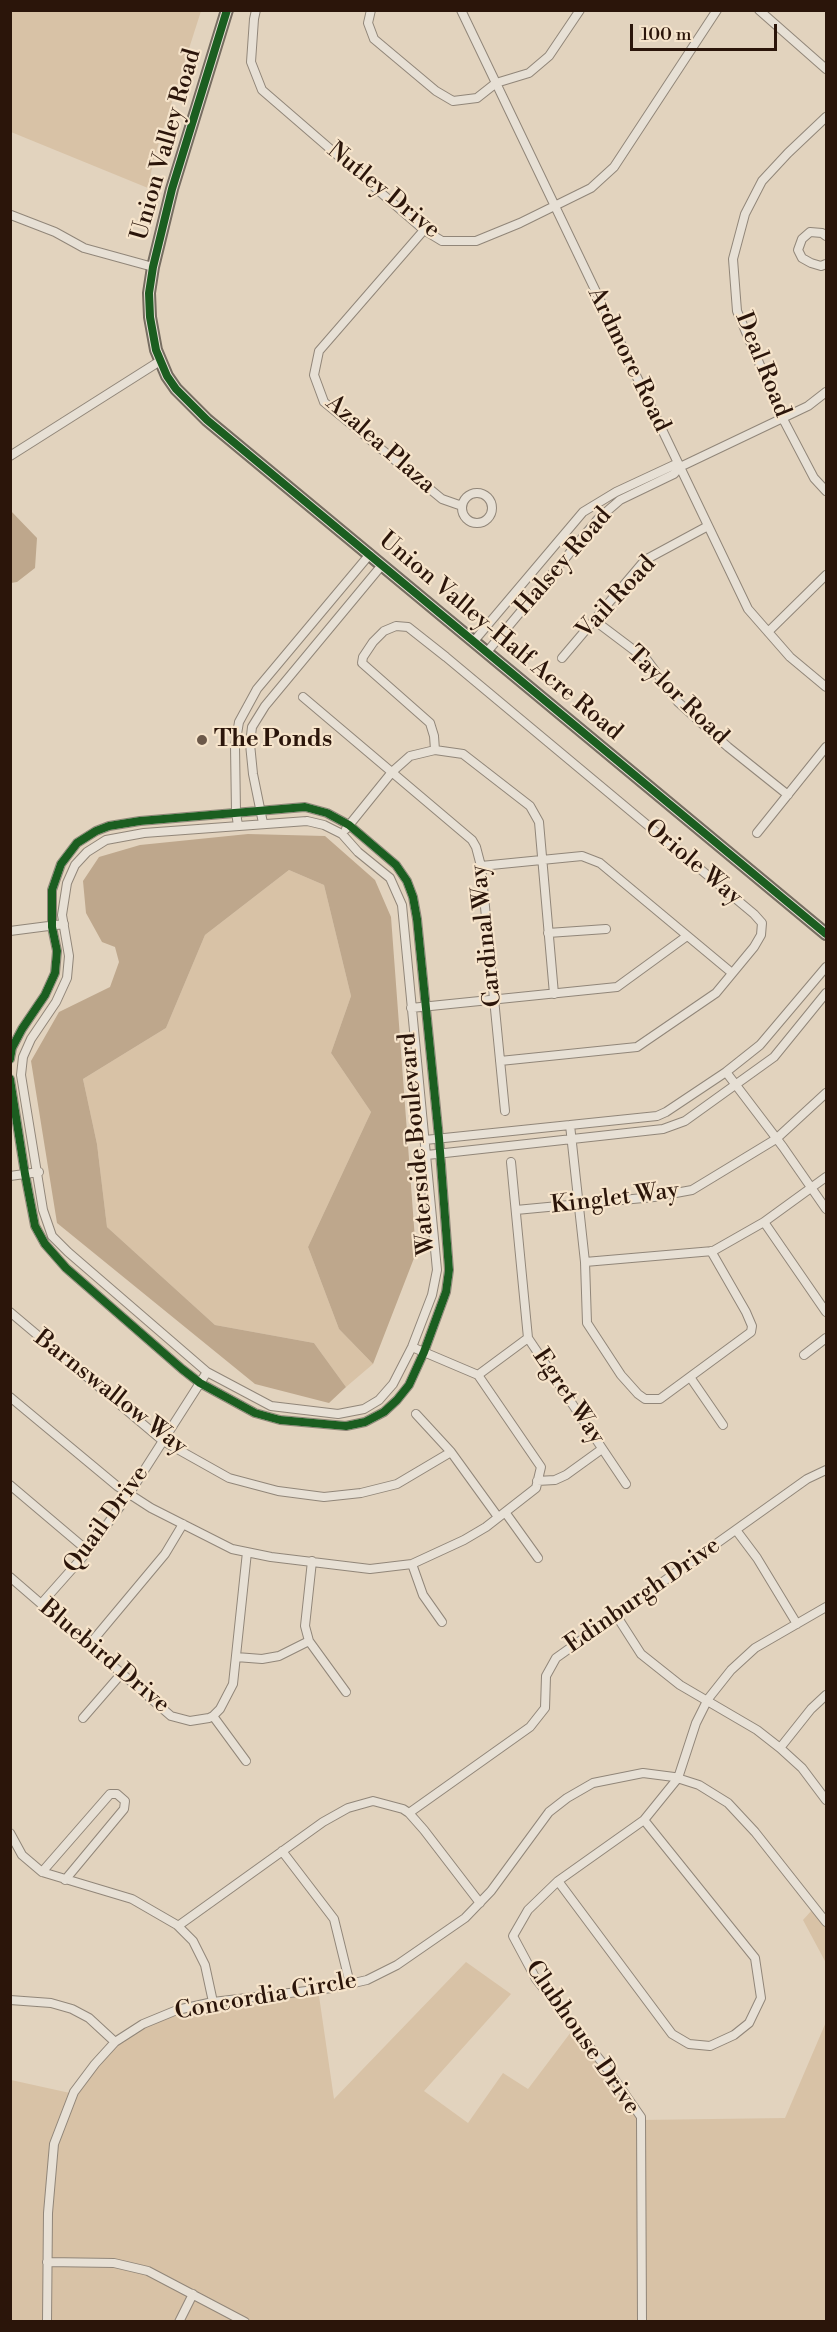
<!DOCTYPE html>
<html>
<head>
<meta charset="utf-8">
<style>
  body { margin:0 }
  #map { position:relative; width:837px; height:2332px; overflow:hidden; background:#e2d3be; font-family:"Libre Bodoni",serif }
  canvas { display:block }
  .frame { position:absolute; inset:0; border:12px solid #2b150a; pointer-events:none }
  .scale { position:absolute; left:630px; top:24px; width:147px; height:27px; box-sizing:border-box; border:3px solid #2b150a; border-top:0; padding-left:8px; font-size:18px; line-height:21px; white-space:nowrap; color:#2b150a; -webkit-text-stroke:4px #f6e4cb; paint-order:stroke }
</style>
</head>
<body>
<div id="map">
<canvas width="837" height="2332"></canvas>
<div class="frame"></div>
<div class="scale">100 m</div>
</div>
<script>
const context = document.querySelector('canvas').getContext('2d');
context.lineJoin = 'round';
function fill(path, color) { context.fillStyle = color; context.fill(path, 'evenodd'); }
const toPath = rows => new Path2D(rows.map(r => 'M' + r).join(''));
function strokePath(path, color, width, dash) { context.strokeStyle = color; context.lineWidth = width; context.lineCap = dash ? 'butt' : 'round'; context.setLineDash(dash || []); context.stroke(path); }
function drawText(font, color, halo, rows, align = 'center') {
  context.font = font + ' "Libre Bodoni",serif'; context.lineWidth = 4.5; context.setLineDash([]); context.textBaseline = 'middle'; context.strokeStyle = halo; context.fillStyle = color; for (const [text, x, y, turn = 0] of rows) {
    context.save(); context.translate(x, y); context.rotate((+turn || 0) * Math.PI / 180); context.textAlign = isNaN(turn) ? turn : align; if (halo) context.strokeText(text, 0, 0); context.fillText(text, 0, 0); context.restore();
  }
}
const green = toPath([
  [10,11,201,11,154,158,148,188,11,132],
  [289,870,324,885,351,996,331,1053,371,1112,308,1247,339,1329,373,1364,346,1387,314,1343,215,1325,107,1227,97,1144,83,1079,166,1028,205,935],
  [812,1910,826,1922,826,1963,803,1920],
  [466,1962,511,1994,424,2091,468,2123,503,2073,528,2089,574,2028,640,2120,785,2118,826,2022,826,2321,11,2322,11,2080,70,2093,134,2026,278,1992,318,1989,334,2099]
]);
const water = toPath([
  [10,510,37,538,35,568,17,582,11,583],
  [248,834,325,836,375,880,391,917,416,1253,373,1364,339,1329,308,1247,371,1112,331,1053,351,996,324,885,289,870,205,935,166,1028,83,1079,97,1144,107,1227,215,1325,314,1343,346,1387,329,1403,255,1384,57,1223,31,1061,59,1012,110,987,119,962,115,947,102,942,86,913,83,881,99,857,140,845]
]);
const street = toPath([
  [256,10,254,19,251,62,262,90,424,230,442,241,476,241,520,223,591,188,614,167,717,10],
  [371,10,368,23,374,39,436,91,453,101,477,98,496,83,529,73,549,56,580,10],
  [461,10,748,609,790,657,826,687],
  [759,10,826,69],
  [826,117,788,153,762,181,745,214,733,259,737,311,782,417,814,478,826,491],
  [11,215,55,232,84,248,153,267],
  [424,230,319,351,314,375,324,402,442,499,462,506],
  [826,236,822,233,810,232,802,239,798,250,802,258,811,263,821,266,826,264],
  [10,456,160,361],
  '462 508a15 15 0 1 1 30 0a15 15 0 1 1-30 0Z',
  [594,620,647,660,678,702,728,747,788,795],
  [768,632,826,575],
  [474,641,583,512,616,492,674,465,680,467,808,406,826,392],
  [487,652,598,519,620,500,674,474,680,467],
  [562,658,645,560,708,526],
  [303,697,472,840,476,847,481,866,505,1111],
  [435,750,434,736,430,723,362,663,363,657,373,642,384,631,396,626,408,627,446,657,754,914,762,923,761,935,754,947,716,993,637,1047,500,1061],
  [307,821,324,825,342,834,358,852,390,878,402,905,437,1270,432,1295,412,1347,393,1384,379,1400,364,1409,338,1414,271,1406,207,1372,68,1252,52,1236,43,1210,21,1075,23,1057,31,1039,56,1002,67,978,69,956,62,915,67,883,75,865,87,852,106,840,144,833,307,821],
  [263,823,253,774,250,744,252,727,265,706,382,565],
  [238,826,236,812,235,746,239,722,257,689,370,554],
  [346,829,392,772,410,756,435,750,463,754,530,806,539,822,554,994],
  [757,833,826,747],
  [481,866,582,856,600,863,732,973],
  [10,931,64,924],
  [548,933,606,929],
  [411,1008,617,987,687,936],
  [10,1059,12,1048,22,1029,45,995,55,973,57,951,52,927,52,890,61,864,77,843,96,831,109,826,140,821,305,807,327,813,349,825,396,865,407,881,413,897,417,919,439,1138,449,1270,446,1292,424,1352,409,1385,397,1400,384,1412,365,1422,346,1426,280,1420,255,1413,200,1383,182,1369,66,1268,45,1244,35,1226,25,1174,10,1079],
  [726,1072,783,1147,826,1209],
  [570,1125,585,1262,587,1323,621,1375,638,1394,645,1399,660,1399,751,1332,752,1326,746,1312,711,1251],
  [425,1140,657,1116,666,1112,726,1072,760,1045,826,967],
  [427,1155,663,1129,685,1121,774,1057,826,993],
  [511,1162,528,1338,626,1484],
  [10,1176,39,1172],
  [516,1210,654,1197,692,1190,776,1139,826,1093],
  [764,1222,826,1312],
  [585,1262,713,1251,764,1222,826,1177],
  [10,1312,163,1441,229,1478,278,1491,324,1497,361,1493,397,1484,451,1452],
  [412,1347,478,1375,528,1338],
  [804,1355,826,1338],
  [690,1377,723,1425],
  [10,1397,117,1486,151,1508,232,1549,271,1557,370,1569,412,1564,464,1540,486,1527,536,1488,541,1467,478,1375],
  [416,1414,451,1452,498,1517],
  [537,1481,555,1480,566,1475,602,1449],
  [10,1485,88,1551],
  [505,1512,538,1558],
  [736,1530,757,1558,797,1624],
  [312,1561,305,1626,309,1641,346,1692],
  [412,1564,423,1595,442,1622],
  [10,1577,171,1716,190,1721,209,1718,213,1716,220,1709,233,1684,247,1552],
  [41,1604,88,1551,129,1494,207,1372],
  [616,1615,641,1654,680,1685,757,1730,780,1748,802,1768,826,1800],
  [89,1645,165,1554,183,1524],
  [236,1657,262,1659,279,1656,309,1641],
  [213,1716,246,1761],
  [83,1718,122,1673],
  [780,1748,811,1709,826,1695],
  [409,1813,530,1727,545,1708,546,1676,556,1658,807,1479,826,1470],
  [10,1833,22,1855,42,1872,132,1899,177,1925,193,1941,205,1965,213,2002],
  [282,1851,334,1919,350,1984],
  [42,1872,110,1794,117,1794,125,1801,124,1809,65,1880],
  [558,1881,672,2034,689,2044,710,2046,734,2035,749,2023,761,1998,755,1958,644,1820],
  [178,1926,323,1822,348,1808,373,1801,403,1809,409,1813,424,1830,480,1903],
  [10,2000,51,2003,72,2009,89,2018,115,2042],
  [47,2262,114,2263,148,2271,245,2322],
  [47,2322,48,2213,54,2144,74,2092,95,2064,115,2042,143,2024,177,2010,213,2002,332,1988,367,1980,397,1965,465,1918,491,1891,549,1812,567,1798,593,1783,643,1773,674,1777,699,1785,728,1803,755,1832,826,1922],
  [179,2322,193,2294],
  [642,2322,641,2117,608,2070,536,1979,513,1936,528,1910,558,1881,644,1820,678,1778,696,1723,708,1699,731,1670,755,1648,826,1607]
]);
const secondary = toPath([
  [227,10,172,189,153,267,149,293,150,317,156,350,167,376,176,389,207,420,826,934]
]);
const cycleway = toPath([
  [227,10,172,189,153,267,149,293,150,317,156,350,167,376,176,389,207,420,826,934],
  [10,1059,12,1048,22,1029,45,995,55,973,57,951,52,927,52,890,61,864,77,843,96,831,109,826,140,821,305,807,327,813,349,825,396,865,407,881,413,897,417,919,439,1138,449,1270,446,1292,424,1352,409,1385,397,1400,384,1412,365,1422,346,1426,280,1420,255,1413,200,1383,182,1369,66,1268,45,1244,35,1226,25,1174,10,1079]
]);
const markers = [
  [202,740,6,"#6b5849"]
];
const streetNames = [
  ["Union Valley Road",167,145,-74],
  ["Nutley Drive",383,191,39],
  ["Ardmore Road",628,360,64],
  ["Deal Road",762,365,68],
  ["Azalea Plaza",380,445,41],
  ["Halsey Road",564,562,-49],
  ["Vail Road",617,598,-47],
  ["Union Valley-Half Acre Road",500,637,40],
  ["Taylor Road",677,696,44],
  ["Oriole Way",693,863,40],
  ["Cardinal Way",487,936,-96],
  ["Waterside Boulevard",418,1144,-95],
  ["Kinglet Way",615,1199,-7],
  ["Barnswallow Way",110,1393,38],
  ["Egret Way",568,1397,56],
  ["Quail Drive",107,1520,-54],
  ["Edinburgh Drive",643,1596,-35],
  ["Bluebird Drive",104,1657,40],
  ["Concordia Circle",266,1997,-10],
  ["Clubhouse Drive",582,2038,55]
];
const poiNames = [
  ["The Ponds",214,740]
];
fill(green, '#d8c2a6');
fill(water, '#bea78c');
strokePath(street, '#918679', 10);
strokePath(secondary, '#776d61', 14);
strokePath(street, '#e7e0d5', 8);
strokePath(secondary, '#e7e0d5', 10);
strokePath(cycleway, '#1b5e20', 8);
for (const [x, y, r, color] of markers) { const dot = new Path2D(); dot.arc(x, y, r, 0, 2 * Math.PI); context.fillStyle = color; context.fill(dot); strokePath(dot, '#f6e4cb', 2); }
drawText('24px', '#2b150a', '#f6e4cb', streetNames);
drawText('bold 24px', '#2b150a', '#f6e4cb', poiNames, 'left');
</script>
</body>
</html>
